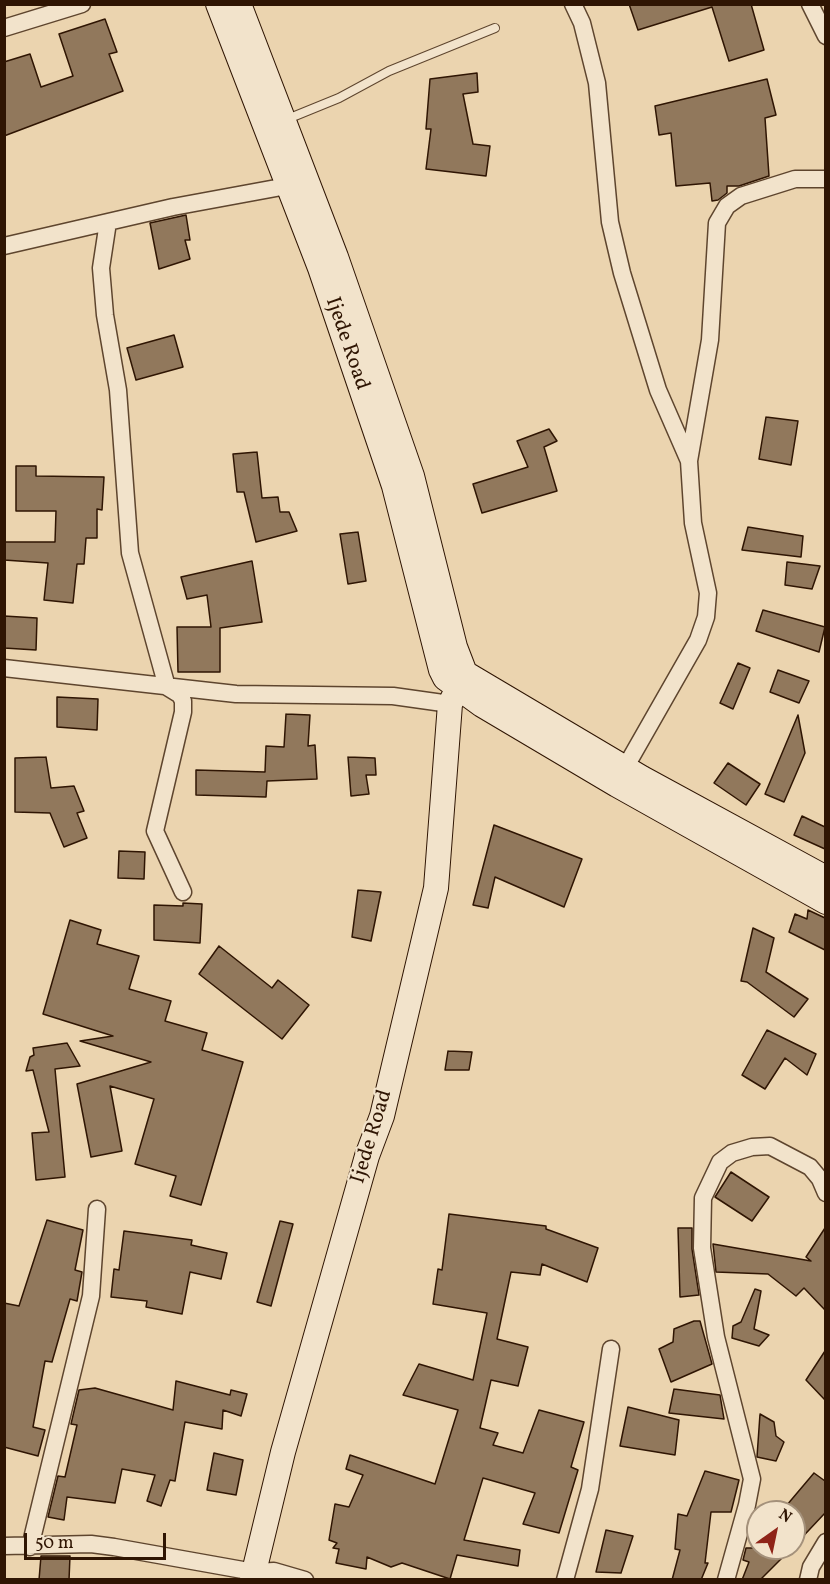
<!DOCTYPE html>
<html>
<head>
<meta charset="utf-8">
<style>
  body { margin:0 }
  #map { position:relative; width:830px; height:1584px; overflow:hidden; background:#ebd4af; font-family:Vollkorn,serif }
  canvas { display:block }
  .frame { position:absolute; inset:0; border:6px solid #2f1503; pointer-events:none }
  .north { position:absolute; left:746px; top:1500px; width:60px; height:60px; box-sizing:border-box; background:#f2e3cb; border:2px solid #a4917b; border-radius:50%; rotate:33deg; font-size:16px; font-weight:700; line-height:24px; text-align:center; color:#2f1503 }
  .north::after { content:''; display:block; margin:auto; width:21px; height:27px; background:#8f2418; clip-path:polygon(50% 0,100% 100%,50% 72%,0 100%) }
  .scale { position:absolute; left:24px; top:1533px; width:142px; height:27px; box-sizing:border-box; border:3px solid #2f1503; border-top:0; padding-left:8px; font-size:18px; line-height:21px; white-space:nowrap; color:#2f1503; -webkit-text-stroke:4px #f2e3cb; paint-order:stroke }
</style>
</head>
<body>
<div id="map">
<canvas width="830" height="1584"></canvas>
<div class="frame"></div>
<div class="north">N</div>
<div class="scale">50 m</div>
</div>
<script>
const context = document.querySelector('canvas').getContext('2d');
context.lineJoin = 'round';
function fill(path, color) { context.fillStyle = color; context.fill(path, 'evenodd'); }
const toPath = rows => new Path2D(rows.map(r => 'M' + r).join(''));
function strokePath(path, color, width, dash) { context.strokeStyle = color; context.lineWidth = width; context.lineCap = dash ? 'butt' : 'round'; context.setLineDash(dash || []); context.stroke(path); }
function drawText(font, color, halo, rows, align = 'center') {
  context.font = font + ' Vollkorn,serif'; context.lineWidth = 4.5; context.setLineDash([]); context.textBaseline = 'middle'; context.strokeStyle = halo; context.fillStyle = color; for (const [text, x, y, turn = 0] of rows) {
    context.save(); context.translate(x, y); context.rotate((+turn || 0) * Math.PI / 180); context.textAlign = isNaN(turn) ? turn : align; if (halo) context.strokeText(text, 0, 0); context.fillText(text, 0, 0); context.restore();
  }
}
const building = toPath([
  [629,4,751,4,764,50,729,61,712,7,638,30,629,4],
  [105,19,117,52,109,54,123,91,4,136,4,62,30,54,41,87,73,76,59,34,105,19],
  [477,73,478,92,463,94,473,144,490,146,486,176,426,169,431,129,426,129,430,79,477,73],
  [767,79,776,115,765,118,769,176,739,186,727,186,727,193,718,200,712,201,710,183,676,186,671,133,659,135,655,106,767,79],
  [186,215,190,240,185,240,190,259,159,269,150,223,186,215],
  [174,335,183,367,136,380,127,348,174,335],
  [766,417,798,421,791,465,759,459,766,417],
  [549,429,557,441,544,447,557,491,482,513,473,484,528,467,517,441,549,429],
  [257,452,262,498,278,497,280,512,289,512,297,531,256,542,244,492,237,492,233,454,257,452],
  [16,466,36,466,36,476,104,477,102,510,97,509,97,538,86,538,84,564,77,564,73,603,44,600,48,563,4,560,4,542,55,542,56,511,16,511,16,466],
  [748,527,803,536,801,557,742,550,748,527],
  [358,532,366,581,348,584,340,534,358,532],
  [252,561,262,622,220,628,220,672,178,672,177,627,211,627,207,595,187,599,181,577,252,561],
  [787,562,820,566,812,589,785,585,787,562],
  [763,610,825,627,819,652,756,631,763,610],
  [4,616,37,618,36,650,4,648,4,616],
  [738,663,750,668,733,709,720,703,738,663],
  [778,670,809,681,799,703,770,692,778,670],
  [57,697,98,699,97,730,57,727,57,697],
  [286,714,310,715,308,746,315,745,317,779,267,781,266,797,196,795,196,770,265,772,266,746,284,747,286,714],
  [798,715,805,753,784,802,765,794,798,715],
  [46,757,51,788,74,786,84,811,77,813,87,838,64,847,50,813,15,812,15,758,46,757],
  [348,757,375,758,376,775,366,775,369,794,351,796,348,757],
  [728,763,760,784,746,805,714,783,728,763],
  [802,816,825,827,825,849,794,835,802,816],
  [494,825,582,859,564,907,495,877,488,908,473,905,494,825],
  [119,851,145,852,144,879,118,878,119,851],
  [358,890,381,892,371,941,352,937,358,890],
  [183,903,202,904,200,943,154,940,154,905,183,906,183,903],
  [808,910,825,918,825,950,789,932,795,914,807,919,808,910],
  [70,920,101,930,97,944,139,956,129,989,171,1001,165,1021,207,1033,202,1050,243,1062,201,1205,170,1196,176,1176,135,1164,154,1099,110,1086,122,1151,91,1157,77,1084,151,1062,80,1041,113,1036,43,1014,70,920],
  [753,928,774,938,766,972,808,999,794,1017,747,982,741,981,753,928],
  [219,946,272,988,278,980,309,1005,282,1039,199,974,219,946],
  [767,1030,816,1054,807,1075,785,1058,765,1089,742,1075,767,1030],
  [67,1043,80,1066,55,1069,65,1177,36,1180,32,1133,49,1132,33,1070,26,1071,30,1057,34,1055,33,1048,67,1043],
  [448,1051,472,1052,469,1070,445,1070,448,1051],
  [731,1172,769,1197,752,1221,715,1197,731,1172],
  [449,1214,546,1226,546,1229,598,1248,587,1282,542,1264,540,1275,511,1272,497,1339,528,1347,518,1386,491,1380,480,1428,498,1433,493,1445,523,1453,539,1410,584,1422,571,1467,578,1470,559,1533,523,1524,535,1493,483,1478,464,1540,520,1550,518,1566,457,1555,450,1579,402,1563,391,1567,367,1557,366,1569,336,1563,339,1549,333,1548,337,1543,329,1540,335,1504,349,1507,363,1475,346,1469,350,1455,435,1484,458,1410,403,1395,419,1364,473,1380,487,1313,433,1304,438,1269,442,1270,449,1214],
  [47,1220,83,1230,75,1270,82,1272,77,1301,70,1299,52,1362,45,1361,33,1427,45,1430,38,1456,4,1447,4,1303,19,1306,47,1220],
  [280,1221,293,1224,271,1306,257,1302,280,1221],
  [678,1228,692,1228,692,1249,699,1295,680,1297,678,1228],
  [825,1228,825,1310,804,1288,796,1296,768,1274,716,1272,713,1244,811,1261,806,1257,825,1228],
  [124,1231,192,1240,191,1245,227,1253,221,1279,190,1272,182,1314,146,1307,147,1301,111,1297,114,1269,119,1270,124,1231],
  [755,1289,761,1291,754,1329,769,1335,759,1346,732,1338,733,1326,741,1322,755,1289],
  [694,1321,700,1321,712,1364,671,1382,659,1349,673,1342,674,1329,694,1321],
  [825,1351,825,1400,806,1380,825,1351],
  [176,1381,230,1395,231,1390,247,1394,241,1416,223,1410,222,1429,185,1422,175,1481,170,1480,161,1506,147,1501,155,1475,122,1469,115,1503,67,1497,64,1520,48,1517,58,1476,65,1477,77,1425,71,1424,79,1390,95,1388,173,1410,176,1381],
  [674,1389,720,1395,724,1419,669,1413,674,1389],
  [628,1407,679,1420,675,1455,620,1446,628,1407],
  [760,1414,774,1422,776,1436,784,1442,776,1461,757,1457,760,1414],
  [214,1453,243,1460,236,1495,207,1490,214,1453],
  [705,1471,739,1480,731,1512,711,1512,705,1563,708,1563,701,1580,672,1580,680,1550,675,1549,678,1514,687,1516,705,1471],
  [814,1473,825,1481,825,1513,794,1546,794,1512,781,1512,814,1473],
  [606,1530,633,1536,621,1573,596,1572,606,1530],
  [746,1548,792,1548,760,1580,742,1580,749,1562,743,1560,746,1548],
  [41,1556,70,1556,69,1580,39,1580,41,1556]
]);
const service = toPath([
  [285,120,339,98,389,71,495,28]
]);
const minor = toPath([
  [573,4,582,23,597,83,610,222,622,273,658,390,689,461],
  [810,4,826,36],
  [4,28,82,4],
  [108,222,101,268,105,315,118,390,130,553,167,687,180,695,183,701,183,712,155,831,183,892],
  [4,246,173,207,287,186],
  [4,668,236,694,393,696,450,704],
  [625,768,698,640,706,617,708,593,693,523,689,461,710,340,717,223,727,206,741,196,795,179,826,179],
  [4,1546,91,1544,114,1547,254,1572,274,1571,305,1580],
  [30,1547,91,1296,97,1209],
  [565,1580,590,1489,611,1349],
  [726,1580,747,1505,752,1479,716,1337,702,1248,703,1198,720,1162,732,1153,752,1147,770,1146,810,1167,820,1179,826,1193],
  [808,1580,811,1567,826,1542]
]);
const secondary = toPath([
  [218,4,320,268,394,486,441,670,445,678,482,705,617,785,826,902],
  [239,4,336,257,412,476,455,647,465,673],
  [465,673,642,778,826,878],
  [252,1580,283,1452,367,1156,382,1116,436,888,450,704,465,673]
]);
const streetNames = [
  ["Ijede Road",346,344,71],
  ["Ijede Road",373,1137,-73]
];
fill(building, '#91785c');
strokePath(building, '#2f1503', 1.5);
strokePath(service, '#5e452e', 10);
strokePath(minor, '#5e452e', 19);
strokePath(secondary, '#2f1503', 26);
strokePath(service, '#f2e3cb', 8);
strokePath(minor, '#f2e3cb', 16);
strokePath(secondary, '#f2e3cb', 24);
drawText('21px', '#2f1503', '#f2e3cb', streetNames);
</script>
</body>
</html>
